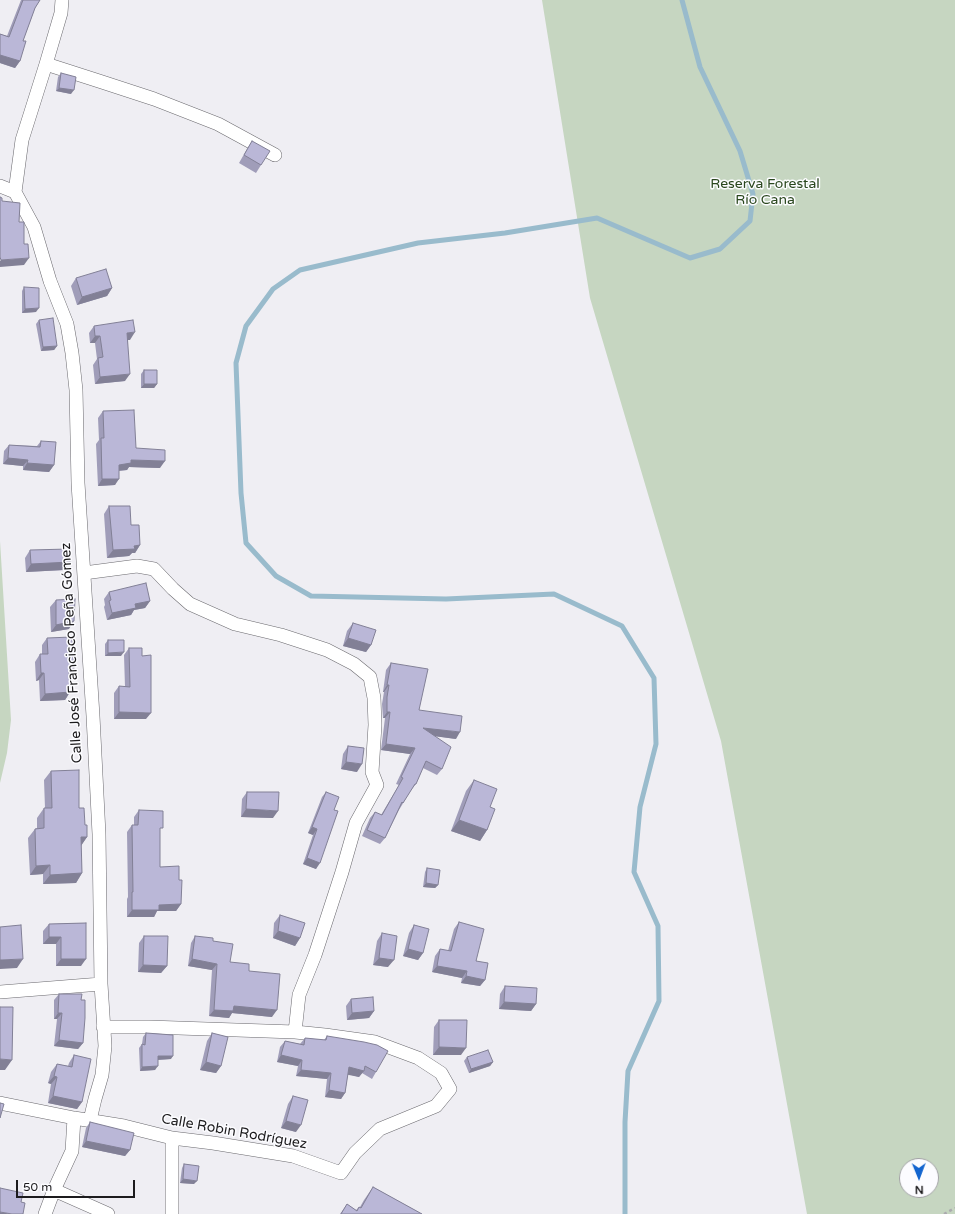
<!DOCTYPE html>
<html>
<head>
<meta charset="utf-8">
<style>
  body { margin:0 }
  #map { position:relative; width:955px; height:1214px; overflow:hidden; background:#efeef3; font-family:"Varela Round",sans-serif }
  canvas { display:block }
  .north { position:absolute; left:899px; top:1158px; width:40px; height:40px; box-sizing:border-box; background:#fcfcff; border:1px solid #a2a2a5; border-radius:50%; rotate:179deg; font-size:11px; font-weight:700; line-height:16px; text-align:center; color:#1c1b1d }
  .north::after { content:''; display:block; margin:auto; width:14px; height:18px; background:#1365cf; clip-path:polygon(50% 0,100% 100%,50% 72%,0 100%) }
  .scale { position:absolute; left:16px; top:1180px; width:119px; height:18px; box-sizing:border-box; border:2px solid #1c1b1d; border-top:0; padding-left:5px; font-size:12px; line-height:14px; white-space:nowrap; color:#1c1b1d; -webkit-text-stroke:3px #fcfcff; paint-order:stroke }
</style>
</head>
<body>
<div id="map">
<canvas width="955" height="1214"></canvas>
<div class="north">N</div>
<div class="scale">50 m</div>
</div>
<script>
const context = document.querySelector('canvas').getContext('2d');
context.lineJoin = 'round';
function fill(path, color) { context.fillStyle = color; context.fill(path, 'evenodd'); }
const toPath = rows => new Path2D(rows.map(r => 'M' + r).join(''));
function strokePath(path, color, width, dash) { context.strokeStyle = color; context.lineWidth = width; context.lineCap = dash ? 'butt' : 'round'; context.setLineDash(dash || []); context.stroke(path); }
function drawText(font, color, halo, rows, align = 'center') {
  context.font = font + ' "Varela Round",sans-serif'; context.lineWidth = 3; context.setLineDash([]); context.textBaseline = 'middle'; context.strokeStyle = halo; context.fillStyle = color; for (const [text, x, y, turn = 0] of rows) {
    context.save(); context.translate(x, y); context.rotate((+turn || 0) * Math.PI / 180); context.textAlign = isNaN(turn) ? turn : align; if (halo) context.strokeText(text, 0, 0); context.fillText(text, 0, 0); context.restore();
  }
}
const green = toPath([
  [542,0,955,0,955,1214,807,1214,721,741,590,298],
  [907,1166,931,1166,931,1190,907,1190],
  [0,541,11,720,7,753,0,783]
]);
const stream = toPath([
  [625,1214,625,1122,628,1071,659,1001,658,926,634,872,640,807,656,744,654,678,622,626,554,594,446,599,311,596,276,576,246,543,241,493,236,363,246,326,273,289,300,270,418,243,505,233,597,218,690,258,720,249,750,221,753,194,740,151,700,67,682,0]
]);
const path = toPath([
  [944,1214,955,1208]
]);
const minor = toPath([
  [46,64,102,82,154,99,218,124,275,155],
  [0,186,15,192],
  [15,192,34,227,50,281,67,324,72,353,76,390,78,483,93,716,99,834,101,984,105,1046,102,1075,95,1099,90,1120],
  [15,192,22,140,46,64,61,13,62,0],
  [84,573,137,566,154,569,173,589,190,604,235,624,281,635,327,650,354,664,370,677,374,698,375,725,372,772,377,785,356,823,342,872,315,955,299,995,295,1032,149,1027,103,1027],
  [0,992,101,984],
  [0,1103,74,1118,124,1126,172,1138,213,1143,293,1156,341,1173,355,1153,380,1129,436,1106,450,1089,441,1073,418,1058,375,1042,325,1035,295,1032],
  [172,1138,172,1214],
  [54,1190,108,1214],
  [45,1214,54,1190,72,1151,74,1118]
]);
const wall = toPath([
  [21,0,40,0,35,8,23,41,20,61,15,68,0,63,0,34,7,36],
  [61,73,71,94,56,91,58,77],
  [252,141,261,165,256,173,239,163,247,149],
  [76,278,112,288,107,296,77,305,71,286],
  [24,287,36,312,22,313,22,291],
  [39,320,57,346,54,350,41,351,36,324],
  [94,326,130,340,128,340,125,381,95,384,93,365,97,359,95,343,90,343,89,333],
  [144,370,157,384,154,388,141,388,141,374],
  [103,411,136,448,160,468,129,467,127,470,119,471,115,485,98,486,96,444,99,440,98,418],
  [41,441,54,465,49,472,23,470,23,466,3,464,4,451,9,445,37,446],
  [109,506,131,525,140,545,135,553,132,553,129,556,107,558,104,514],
  [30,550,70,562,64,570,26,572,25,558],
  [109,592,150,601,145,608,134,610,131,615,107,620,104,607,105,605,104,599],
  [56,600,69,629,51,632,50,607],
  [353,623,371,645,366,652,343,646,347,631],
  [47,638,69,678,70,692,65,700,40,701,39,680,36,681,35,662,40,654,42,654,42,645],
  [108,640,121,656,105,656,105,644],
  [129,648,146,719,114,719,114,693,119,686,125,687,124,655],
  [391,663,419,710,456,739,435,736,442,769,437,775,423,768,416,784,411,790,399,810,385,838,380,844,362,836,370,818,375,812,381,815,399,785,396,784,410,754,381,750,385,718,383,718,382,704,384,692,383,692,386,670],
  [348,746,357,772,341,769,343,754],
  [51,771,79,808,85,825,87,837,81,845,82,873,76,883,43,884,43,874,30,875,28,838,35,829,37,828,37,818,44,808,45,808,44,780],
  [474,780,490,807,487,830,480,841,451,831,466,791],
  [247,792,273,818,241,817,242,799],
  [326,792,334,810,316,869,303,864,313,835,308,833,322,797],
  [139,810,160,833,160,867,179,880,181,904,176,911,157,911,154,917,127,917,127,899,128,897,127,832,132,825,134,825,134,817],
  [427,868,438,885,435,888,423,887,425,872],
  [280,915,300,938,295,946,273,938,274,923],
  [459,922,485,980,480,986,461,983,462,978,432,972,435,956,440,949,448,951,454,929],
  [86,923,81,966,56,966,56,944,43,944,43,931,49,924],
  [414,925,423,953,418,960,403,956,409,933],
  [382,933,388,967,373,965,377,941],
  [144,936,167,966,161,973,138,972,139,943],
  [195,936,213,941,230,962,249,971,272,1017,232,1013,229,1018,209,1016,212,970,188,966,191,943],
  [505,986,536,1004,531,1011,499,1009,500,994],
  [59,994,83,1043,78,1049,54,1046,57,1019,54,1019,54,1000],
  [351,999,374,1011,369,1018,347,1020,346,1006],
  [439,1020,461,1055,433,1055,434,1027],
  [146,1033,171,1059,158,1060,155,1070,140,1071,139,1048,142,1044,143,1037],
  [212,1033,221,1066,216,1073,200,1070,207,1041],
  [327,1036,376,1072,372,1079,362,1073,359,1077,348,1074,345,1093,341,1099,325,1097,327,1079,296,1076,298,1066,277,1062,280,1047,285,1041,300,1044,305,1038,324,1040],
  [74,1055,82,1102,77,1109,48,1103,51,1084,48,1083,51,1072,57,1064,68,1066,69,1063],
  [467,1057,493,1062,490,1066,469,1073,464,1061],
  [293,1096,296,1132,281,1128,288,1104],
  [90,1122,130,1150,125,1156,82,1147,86,1128],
  [184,1164,194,1184,180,1183,182,1168],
  [373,1187,422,1214,340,1214,347,1204,356,1210,359,1207,360,1207,364,1200]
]);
const shadedWall = toPath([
  [0,55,20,61,15,68,0,63],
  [59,88,74,90,71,94,56,91],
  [29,258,24,265,0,267,0,261,1,260],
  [112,288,107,296,77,305,82,297],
  [39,308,36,312,22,313,25,309],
  [135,332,130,340,122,340,127,333],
  [95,336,100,336,95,343,90,343],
  [57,346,54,350,41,351,43,347],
  [130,374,125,381,95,384,100,377],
  [144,384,157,384,154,388,141,388],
  [8,458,28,460,23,466,3,464],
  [131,460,165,461,160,468,129,467,127,470,114,471,119,465],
  [27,463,54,465,49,472,23,470],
  [102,479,119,479,115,485,98,486],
  [140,545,135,553,132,553,129,556,107,558,113,550,134,546],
  [70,562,64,570,26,572,31,564],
  [150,601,145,608,134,610,131,615,107,620,112,613,135,604],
  [74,621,69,629,51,632,56,625],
  [348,638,371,645,366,652,343,646],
  [124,652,121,656,105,656,108,653],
  [69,671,74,671,69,679],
  [41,673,44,673,39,680,36,681],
  [387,685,389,685,384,692,383,692],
  [70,692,65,700,40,701,45,694],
  [119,712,151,713,146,719,114,719],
  [387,712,390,712,385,718,383,718],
  [423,728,460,732,456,739,418,734],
  [386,744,415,748,410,754,381,750],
  [346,762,362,764,357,772,341,769],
  [246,809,278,811,273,818,241,817],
  [459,820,487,830,480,841,451,831],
  [312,827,317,829,313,835,308,833],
  [81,837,87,837,81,846],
  [307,858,320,863,316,869,303,864],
  [50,865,43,874,30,875,36,866],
  [82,873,76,883,43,884,50,875],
  [426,883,438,885,435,888,423,887],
  [181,904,176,911,157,911,154,917,127,917,132,910,159,905],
  [278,931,300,938,295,946,273,938],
  [49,937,61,937,56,944,43,944],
  [408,949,423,953,418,960,403,956],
  [379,958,394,960,388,967,373,965],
  [23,959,17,968,0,969,0,960],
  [61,959,86,959,81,966,56,966],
  [192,959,217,964,212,970,188,966],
  [143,965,167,966,161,973,138,972],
  [437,966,467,971,462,978,432,972],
  [466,976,485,980,480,986,461,983],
  [504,1002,536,1004,531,1011,499,1009],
  [234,1006,277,1010,272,1017,232,1013,229,1018,209,1016,214,1010],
  [374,1011,369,1018,347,1020,352,1013],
  [58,1013,62,1013,57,1019,54,1019],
  [59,1040,83,1043,78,1049,54,1046],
  [439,1047,466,1048,461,1055,433,1055],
  [281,1055,302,1060,298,1066,277,1062],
  [158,1056,173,1056,171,1059,155,1060],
  [0,1059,12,1060,5,1070,0,1070],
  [206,1062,221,1066,216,1073,200,1070],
  [493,1062,490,1066,469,1073,471,1069],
  [158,1066,155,1070,140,1071,142,1067],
  [349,1067,364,1071,359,1077,344,1074],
  [301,1070,331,1073,327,1079,296,1076],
  [54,1076,57,1077,51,1084,48,1083],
  [329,1090,345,1093,341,1099,325,1097],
  [53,1096,82,1102,77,1109,48,1103],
  [286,1121,301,1125,296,1132,281,1128],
  [86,1141,130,1150,125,1156,82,1147],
  [183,1179,197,1181,194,1184,180,1183],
  [0,1212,12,1214,0,1214]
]);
const building = toPath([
  [23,0,40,0,35,8,23,41,26,41,20,61,0,55,0,34,9,37,23,0],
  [61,73,76,77,74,90,59,88,61,73],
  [252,141,270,151,261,165,244,155,252,141],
  [0,197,2,198,2,201,20,203,19,222,24,222,24,244,28,244,29,258,1,260,0,257,0,197],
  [106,269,112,288,82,297,76,278,106,269],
  [24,287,39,288,39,308,25,309,24,287],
  [53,318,57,346,43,347,39,320,53,318],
  [133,320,135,332,127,333,130,374,100,377,98,358,103,357,100,336,95,336,94,326,133,320],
  [144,370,157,370,157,384,144,384,144,370],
  [134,410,136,448,165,450,165,461,131,460,131,463,119,465,119,479,102,479,101,438,104,438,103,411,134,410],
  [41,441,56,442,54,465,27,463,28,460,8,458,9,445,40,447,41,441],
  [109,506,130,506,131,525,139,525,140,545,134,546,135,549,113,550,109,506],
  [69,549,70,562,31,564,30,550,69,549],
  [146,583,150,601,135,604,136,608,112,613,109,601,111,600,109,592,146,583],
  [75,599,74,621,56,625,56,600,75,599],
  [353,623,376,630,371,645,348,638,353,623],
  [72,637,74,671,69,671,70,692,45,694,44,673,41,673,40,654,48,654,47,638,72,637],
  [108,640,124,640,124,652,108,653,108,640],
  [129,648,142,648,142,656,151,655,151,713,119,712,119,686,130,687,129,648],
  [391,663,428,669,419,710,462,716,460,732,423,728,451,747,442,769,426,761,416,784,415,784,403,803,402,802,385,838,367,830,375,812,382,815,403,778,401,777,415,748,386,744,390,712,387,712,387,697,389,685,387,685,391,663],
  [348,746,364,748,362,764,346,762,348,746],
  [79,770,79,808,84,808,85,825,87,825,87,837,81,837,82,873,50,875,50,865,36,866,35,829,44,828,44,808,52,808,51,771,79,770],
  [474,780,497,789,490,807,495,809,487,830,459,820,474,780],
  [247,792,279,792,278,811,246,809,247,792],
  [326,792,339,797,334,810,338,811,320,863,307,858,317,829,312,827,326,792],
  [139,810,163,811,163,828,160,828,160,867,179,866,179,880,182,880,181,904,159,905,159,910,132,910,132,892,133,892,132,825,138,825,139,810],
  [427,868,440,870,438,885,426,883,427,868],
  [280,915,305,923,300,938,278,931,280,915],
  [459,922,484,929,476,961,488,963,485,980,466,976,467,971,437,966,440,949,451,951,459,922],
  [86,923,86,959,61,959,61,937,49,937,49,924,86,923],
  [21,925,23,959,0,960,0,927,21,925],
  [414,925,429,929,423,953,408,949,414,925],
  [382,933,397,936,394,960,379,958,382,933],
  [144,936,168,936,167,966,143,965,144,936],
  [195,936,213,938,213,941,233,944,230,962,249,964,249,971,280,974,277,1010,234,1006,233,1011,214,1010,217,964,192,959,195,936],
  [505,986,537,988,536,1004,504,1002,505,986],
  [59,994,82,994,81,1000,85,1000,85,1018,83,1043,59,1040,62,1013,58,1013,59,994],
  [373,997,374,1011,352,1013,351,999,373,997],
  [0,1007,13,1007,12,1060,0,1059,0,1007],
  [439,1020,467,1020,466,1048,439,1047,439,1020],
  [146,1033,173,1035,173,1056,158,1056,158,1066,142,1067,142,1044,145,1045,146,1033],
  [212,1033,228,1037,221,1066,206,1062,212,1033],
  [327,1036,364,1042,377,1045,388,1051,376,1072,365,1066,364,1071,349,1067,345,1093,329,1090,331,1073,301,1070,302,1060,281,1055,285,1041,304,1045,305,1038,326,1040,327,1036],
  [488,1050,493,1062,471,1069,467,1057,488,1050],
  [74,1055,91,1059,82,1102,53,1096,57,1077,54,1076,57,1064,72,1067,74,1055],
  [293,1096,308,1100,301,1125,286,1121,293,1096],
  [0,1103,4,1104,0,1118,0,1103],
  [90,1122,134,1133,130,1150,86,1141,90,1122],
  [184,1164,199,1166,197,1181,183,1179,184,1164],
  [373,1187,422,1214,341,1214,347,1204,357,1211,359,1207,361,1208,373,1187],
  [0,1188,23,1193,21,1202,25,1203,23,1214,12,1214,0,1212,0,1188]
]);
const parkNames = [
  ["Reserva Forestal",765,184],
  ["Río Cana",765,200]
];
const streetNames = [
  ["Calle José Francisco Peña Gómez",72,653,-93],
  ["Calle Robin Rodríguez",234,1132,10]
];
fill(green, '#c6d6c1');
strokePath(stream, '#9bc', 5);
strokePath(minor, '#6a696e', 14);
strokePath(path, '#abaaae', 2.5, [3, 3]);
strokePath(minor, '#fff', 13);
fill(wall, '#a09db9');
fill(shadedWall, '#828096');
fill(building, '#bab7d7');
strokePath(building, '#828096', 1);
drawText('14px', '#2a471e', '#fcfcff', parkNames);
drawText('14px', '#1c1b1d', '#fcfcff', streetNames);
</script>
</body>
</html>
